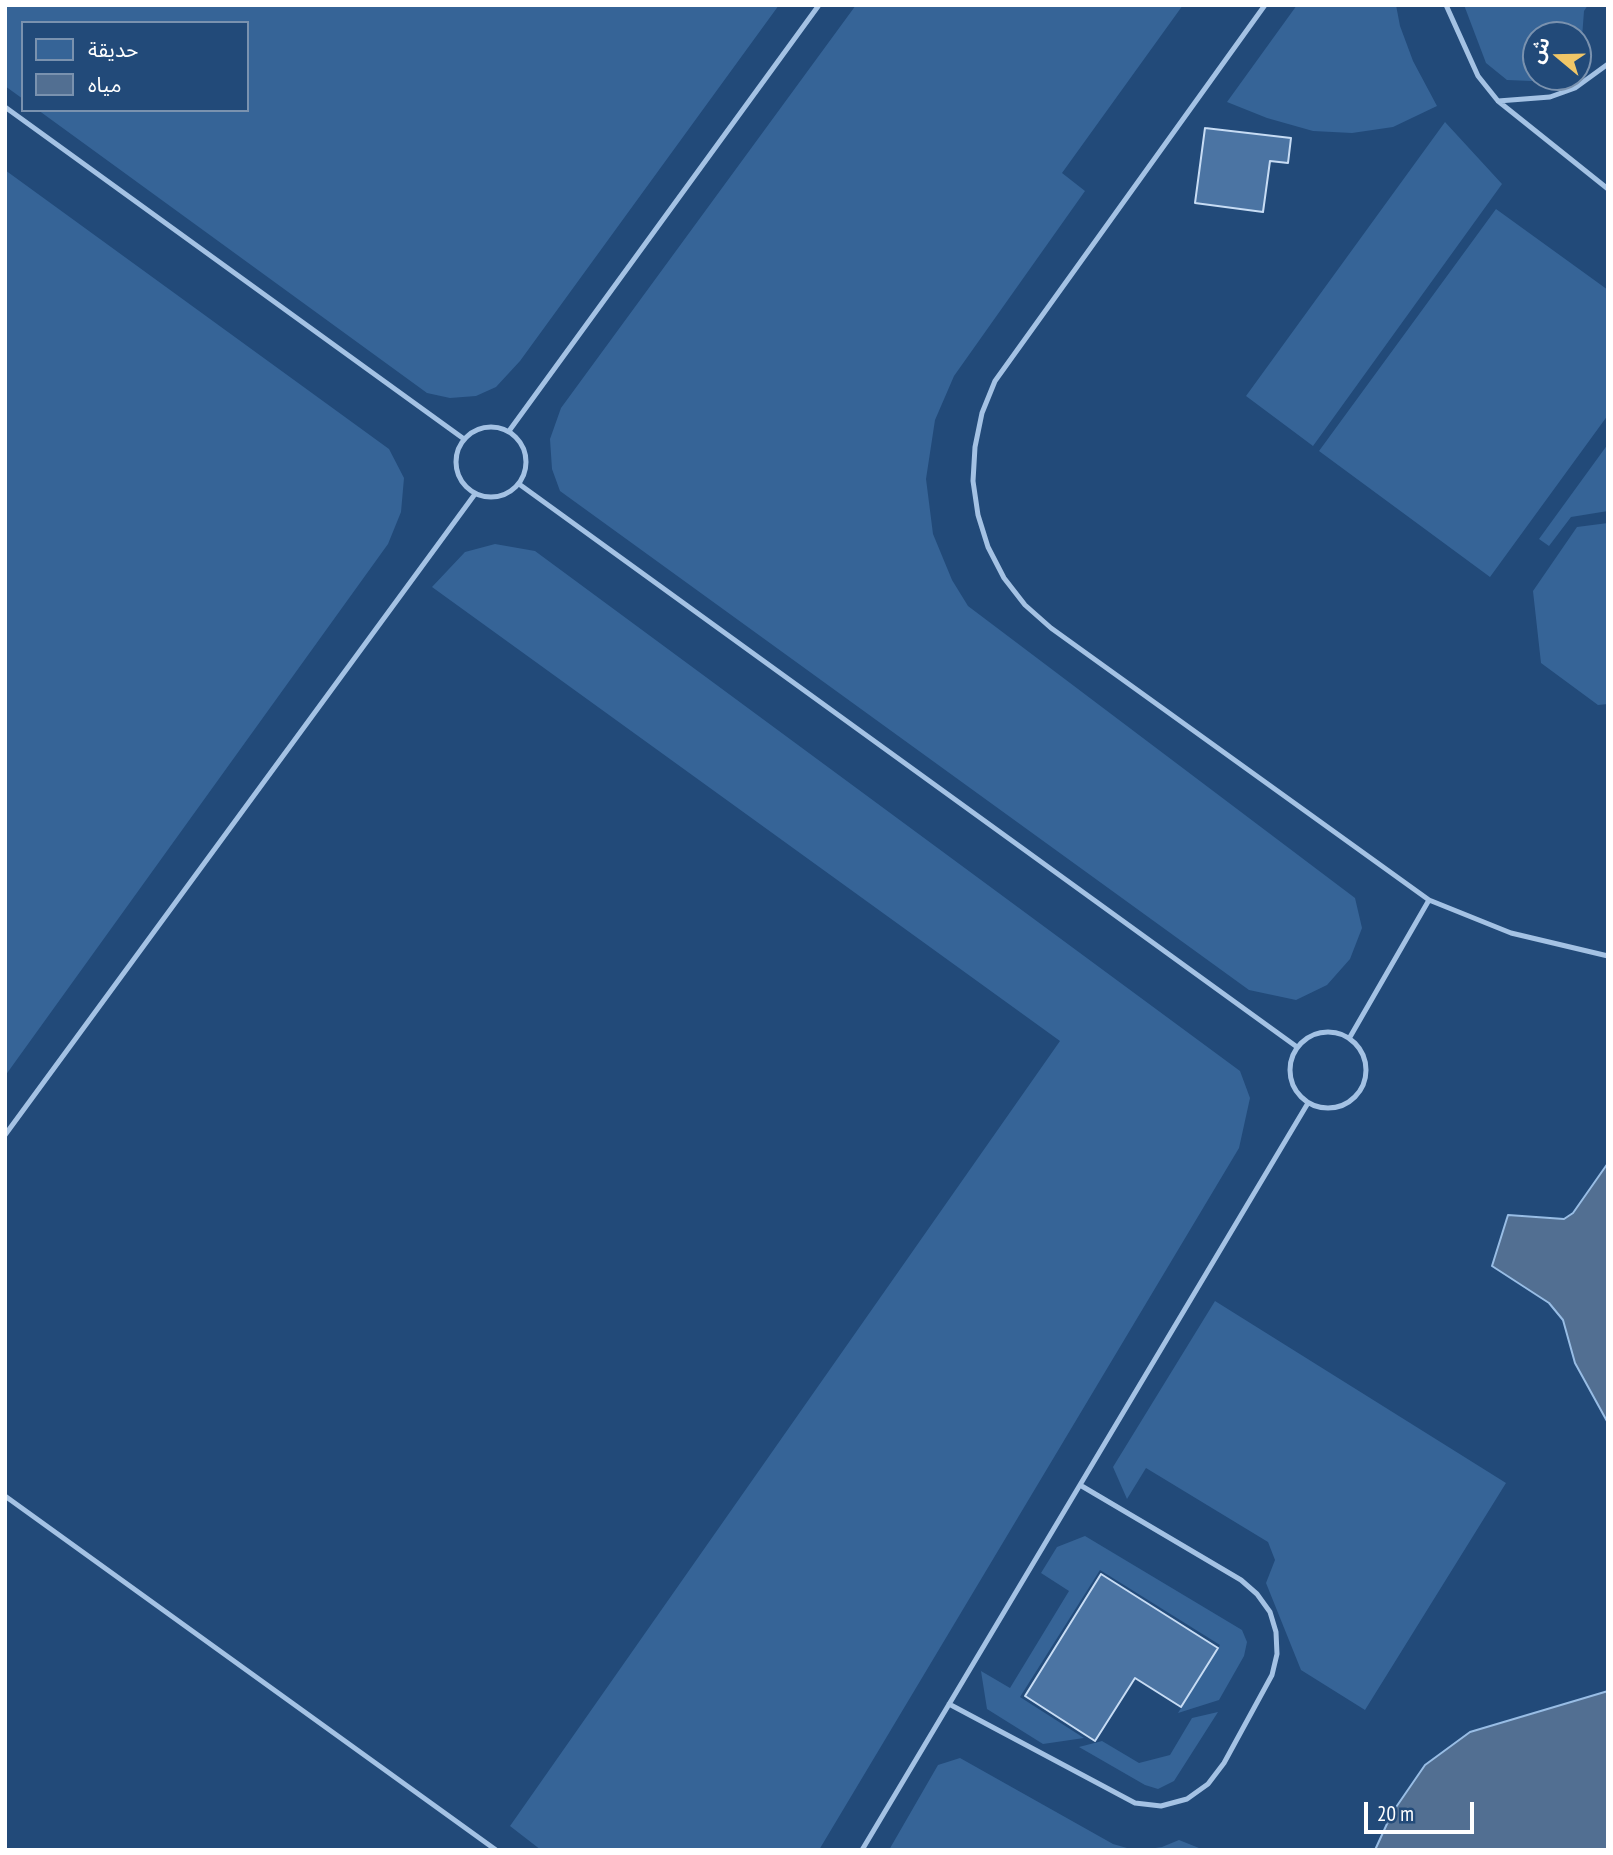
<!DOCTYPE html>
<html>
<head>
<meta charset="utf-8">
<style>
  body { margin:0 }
  #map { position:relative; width:1613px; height:1855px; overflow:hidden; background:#224a79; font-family:"PT Sans Narrow","Noto Sans Arabic",sans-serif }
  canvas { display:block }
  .frame { position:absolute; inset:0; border:7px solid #fff; pointer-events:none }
  .legend { position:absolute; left:21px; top:21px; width:228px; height:91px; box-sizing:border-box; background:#224a79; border:2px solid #7a92af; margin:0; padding:9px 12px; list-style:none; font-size:21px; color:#fff }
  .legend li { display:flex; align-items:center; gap:14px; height:35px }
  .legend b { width:35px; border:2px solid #7a92af }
  .north { position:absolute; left:1522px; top:21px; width:70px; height:70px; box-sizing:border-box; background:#224a79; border:2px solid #7a92af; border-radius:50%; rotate:289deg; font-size:19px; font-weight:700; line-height:28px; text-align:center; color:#fff }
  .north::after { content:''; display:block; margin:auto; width:24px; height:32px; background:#f0c667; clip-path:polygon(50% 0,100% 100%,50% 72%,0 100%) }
  .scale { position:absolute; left:1364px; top:1802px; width:110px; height:32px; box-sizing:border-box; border:4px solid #fff; border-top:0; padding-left:9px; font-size:21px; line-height:24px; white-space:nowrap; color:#fff; -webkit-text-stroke:5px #224a79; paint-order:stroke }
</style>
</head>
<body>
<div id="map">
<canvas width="1613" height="1855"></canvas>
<div class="frame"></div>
<ul class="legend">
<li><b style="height:19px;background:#366497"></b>حديقة</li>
<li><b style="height:19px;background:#526f92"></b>مياه</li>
</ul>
<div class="north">ش</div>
<div class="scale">20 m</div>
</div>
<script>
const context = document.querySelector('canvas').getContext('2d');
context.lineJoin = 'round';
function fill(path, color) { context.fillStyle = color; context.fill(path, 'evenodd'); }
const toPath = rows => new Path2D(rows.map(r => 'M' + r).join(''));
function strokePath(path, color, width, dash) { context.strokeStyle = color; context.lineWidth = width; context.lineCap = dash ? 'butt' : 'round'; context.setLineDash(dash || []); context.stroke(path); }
const green = toPath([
  [5,5,779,5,520,361,496,387,476,396,450,398,427,393,38,110,247,110,247,23,23,23,23,99,5,86],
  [856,5,1183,5,1062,173,1085,191,954,376,935,420,926,479,933,534,952,580,968,606,1355,898,1362,928,1350,959,1327,985,1296,1000,1249,990,560,491,552,469,550,439,561,408],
  [1297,5,1396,5,1400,26,1413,61,1437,106,1393,127,1352,133,1313,131,1267,118,1227,102],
  [1464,5,1588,5,1584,11,1581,51,1578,54,1578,35,1536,35,1536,77,1544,77,1532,81,1507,80,1486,63],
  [1445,122,1502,184,1313,446,1246,396],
  [5,170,389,449,404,478,401,512,388,544,5,1076],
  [1496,209,1608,290,1608,415,1490,577,1319,451],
  [1608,444,1608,511,1571,517,1549,546,1539,539],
  [1608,523,1608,704,1598,705,1541,663,1533,591,1577,527],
  [495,544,535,551,1240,1071,1250,1098,1239,1148,819,1850,541,1850,510,1826,1060,1041,432,587,465,552],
  [1215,1301,1506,1483,1365,1710,1301,1670,1266,1583,1275,1560,1268,1542,1146,1468,1127,1499,1113,1467],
  [1085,1536,1242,1630,1247,1642,1244,1656,1219,1700,1178,1713,1220,1645,1100,1570,1020,1697,1084,1738,1043,1744,987,1709,981,1671,1010,1688,1069,1591,1041,1573,1057,1547],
  [1218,1712,1174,1781,1158,1789,1145,1785,1079,1747,1102,1741,1139,1763,1170,1755,1192,1718],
  [960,1758,1113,1844,1134,1850,889,1850,938,1765],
  [1179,1840,1204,1850,1142,1850,1162,1847]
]);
const water = toPath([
  [1608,1163,1608,1423,1575,1363,1563,1320,1549,1303,1492,1266,1508,1215,1564,1219,1573,1213,1608,1163],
  [1608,1691,1608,1850,1375,1850,1392,1813,1425,1765,1470,1732,1608,1691]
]);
const building = toPath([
  [1205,128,1291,138,1288,163,1270,161,1263,212,1195,203,1205,128],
  [1101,1574,1218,1648,1181,1707,1135,1678,1095,1741,1025,1696,1101,1574]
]);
const lane = toPath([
  [1265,5,995,381,982,413,975,447,973,481,978,515,988,547,1004,578,1025,605,1051,628,1429,900,1511,933,1608,956],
  [1446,5,1478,76,1498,101,1608,189],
  [1498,101,1550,97,1575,88,1608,64],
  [5,107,464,439],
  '456 462a35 35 0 1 1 70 0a35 35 0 1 1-70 0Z',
  [509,431,819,5],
  [519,484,1297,1047],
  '1290 1070a38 38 0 1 1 76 0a38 38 0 1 1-76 0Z',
  [1350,1037,1429,900],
  [5,1135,475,494],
  [5,1496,496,1850],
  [949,1704,1135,1803,1161,1806,1187,1799,1208,1784,1224,1763,1272,1675,1277,1654,1276,1632,1270,1612,1257,1594,1241,1580,1080,1485],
  [862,1850,1308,1103]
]);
fill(green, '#366497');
fill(water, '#526f92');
strokePath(water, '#98bde5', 2);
fill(building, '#4b74a3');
strokePath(building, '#c7dcf4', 2);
strokePath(lane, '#a4c2e4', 5);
</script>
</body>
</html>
